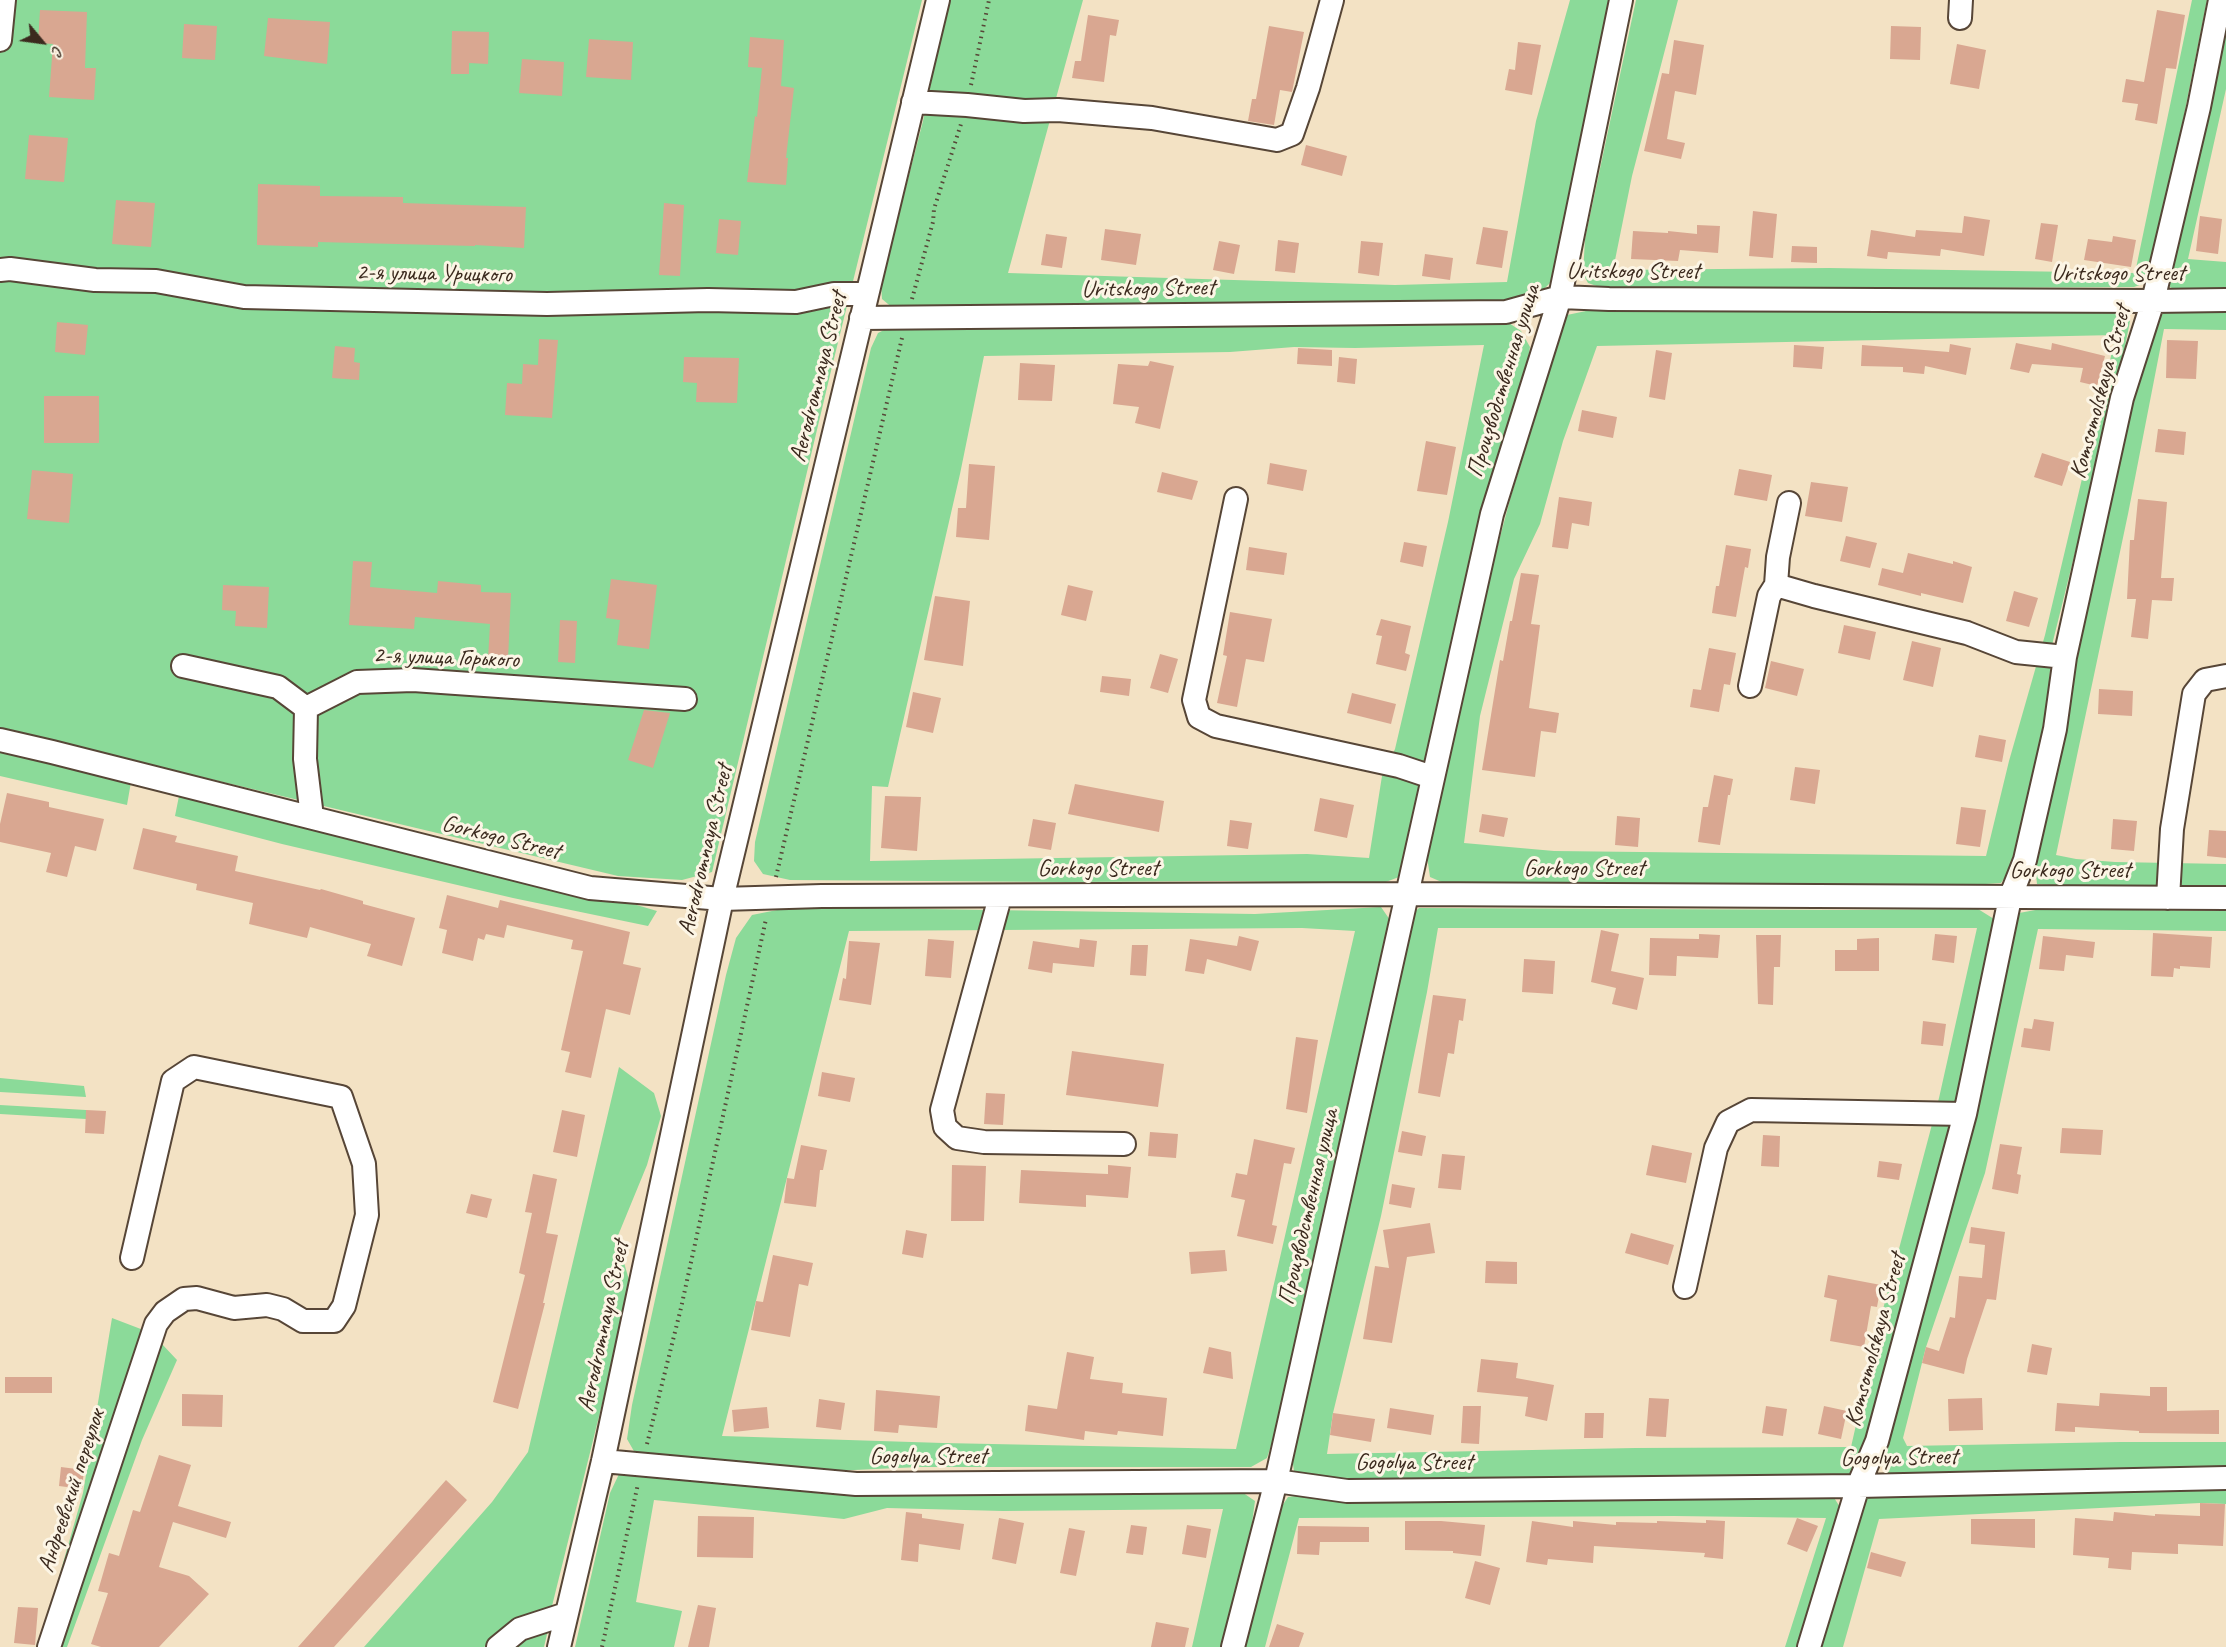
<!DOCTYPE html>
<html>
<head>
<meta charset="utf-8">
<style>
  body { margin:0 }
  #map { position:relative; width:2226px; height:1647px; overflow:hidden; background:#f3e2c4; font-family:Caveat,sans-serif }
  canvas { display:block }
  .north { position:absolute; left:12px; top:12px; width:60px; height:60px; -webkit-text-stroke:4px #fcf5e5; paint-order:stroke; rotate:119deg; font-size:16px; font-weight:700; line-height:24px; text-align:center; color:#3b2a1e }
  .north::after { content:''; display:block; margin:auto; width:21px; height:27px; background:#3b2a1e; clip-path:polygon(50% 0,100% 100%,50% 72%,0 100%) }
</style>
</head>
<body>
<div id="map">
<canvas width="2226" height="1647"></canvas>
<div class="north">С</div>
</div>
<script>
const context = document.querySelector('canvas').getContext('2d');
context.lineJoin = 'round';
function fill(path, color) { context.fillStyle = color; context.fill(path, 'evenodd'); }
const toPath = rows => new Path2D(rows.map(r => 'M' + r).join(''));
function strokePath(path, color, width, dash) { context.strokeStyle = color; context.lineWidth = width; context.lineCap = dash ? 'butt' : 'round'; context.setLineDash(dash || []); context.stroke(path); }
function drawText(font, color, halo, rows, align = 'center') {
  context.font = font + ' Caveat,sans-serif'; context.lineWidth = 6; context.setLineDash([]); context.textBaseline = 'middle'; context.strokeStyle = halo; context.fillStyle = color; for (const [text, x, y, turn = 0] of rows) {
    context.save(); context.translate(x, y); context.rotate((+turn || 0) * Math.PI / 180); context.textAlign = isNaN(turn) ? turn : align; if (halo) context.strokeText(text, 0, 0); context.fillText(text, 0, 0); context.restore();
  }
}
const green = toPath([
  [0,0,922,0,830,375,712,872,682,880,618,876,0,729],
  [948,0,1083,0,1008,273,1395,285,1507,282,1536,121,1570,0,1612,0,1553,280,1536,297,1503,305,894,309,882,299,881,284,923,121],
  [1636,0,1678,0,1632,176,1613,270,1829,268,2135,273,2192,0,2207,0,2151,281,2134,287,1608,290,1588,283,1583,274,1585,239],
  [2226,4,2226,89,2188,259,2226,262,2226,293,2181,293,2170,287,2167,275],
  [1701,309,2118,312,2130,321,2120,372,2052,645,2047,710,2022,828,2012,867,2001,883,1971,885,1698,885,1444,883,1430,877,1427,856,1466,664,1511,496,1567,315,1586,311],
  [2116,335,2045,635,2009,761,1986,856,1554,851,1464,843,1480,716,1514,579,1540,524,1563,441,1597,346],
  [2165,312,2226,313,2226,330,2164,329,2128,514,2056,855,2076,859,2115,862,2226,864,2226,889,2136,889,2037,884,2035,865,2114,465,2153,322],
  [1506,321,1521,331,1530,347,1522,392,1399,877,1383,883,1223,881,1066,882,790,880,763,874,754,861,755,842,871,348,878,333,892,326],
  [1484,345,1448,522,1395,749,1382,776,1369,858,1307,854,870,861,872,786,888,787,960,474,984,356,1230,352,1294,347,1355,348],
  [0,752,131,782,127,805,0,776],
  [179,796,240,810,364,844,503,877,613,898,657,911,648,926,513,898,282,844,175,816],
  [792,907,1255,914,1381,907,1390,920,1275,1433,1267,1458,1251,1467,919,1467,833,1471,635,1453,627,1439,632,1405,726,975,736,938,752,915],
  [1302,928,1355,931,1236,1449,943,1443,722,1436,849,931],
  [1419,908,1841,910,1978,909,1994,919,1993,939,1960,1094,1861,1462,1853,1474,1579,1483,1304,1477,1294,1471,1291,1450,1410,916],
  [1438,928,1977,928,1939,1098,1878,1328,1851,1447,1635,1448,1327,1454,1333,1413,1381,1216,1427,992],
  [2041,909,2226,911,2226,931,2038,929,1985,1173,1926,1347,1903,1438,1907,1446,2120,1442,2226,1442,2226,1470,1894,1476,1886,1472,1880,1461,2012,933,2019,913],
  [619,1067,654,1093,661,1116,647,1165,617,1238,631,1287,552,1606,529,1616,484,1647,364,1647,492,1502,528,1452],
  [0,1078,84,1086,86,1097,0,1092],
  [0,1105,86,1110,86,1119,0,1114],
  [112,1318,146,1331,43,1647,36,1647,49,1612,83,1493],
  [161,1343,177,1360,142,1440,67,1647,53,1647],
  [619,1474,655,1475,824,1494,1236,1488,1255,1501,1251,1530,1222,1647,1192,1647,1223,1509,1003,1511,887,1508,844,1519,654,1500,636,1602,682,1611,674,1647,575,1647,610,1493],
  [2226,1486,2226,1504,2200,1503,1879,1519,1843,1647,1816,1647,1863,1497],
  [1310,1494,1833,1496,1843,1512,1801,1647,1785,1647,1826,1518,1674,1516,1299,1518,1265,1647,1243,1647,1278,1512,1288,1497],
  [548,1630,544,1647,507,1647,516,1640]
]);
const building = toPath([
  [40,10,87,12,85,68,96,68,94,100,49,97,53,44,38,43],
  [2157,10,2185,15,2176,69,2166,68,2157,124,2135,120,2138,104,2122,102,2126,79,2144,82],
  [1088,15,1119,20,1116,36,1110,35,1104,82,1072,78,1075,61,1081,61],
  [268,18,330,22,327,64,264,56],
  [184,24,217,26,215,60,182,58],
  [1269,26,1304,32,1292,92,1280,90,1274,125,1248,121,1252,99,1256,99],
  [1891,26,1921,27,1920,60,1890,59],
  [452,31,489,32,488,64,469,63,469,74,451,74],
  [750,37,784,40,781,86,794,88,786,158,788,158,786,185,747,182,755,116,757,117,762,68,748,67],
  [589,39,633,42,631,80,586,77],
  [1674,40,1704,45,1696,95,1675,91,1667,139,1685,143,1681,159,1644,151,1662,73,1669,74],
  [1518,42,1541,45,1532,95,1505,90,1509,69,1515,70],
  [1957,44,1986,50,1979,89,1950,84],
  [522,59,564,62,562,96,519,93],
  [29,135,68,138,64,182,25,179],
  [1306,145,1347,156,1342,176,1301,165],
  [258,184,320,186,320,196,403,197,403,203,526,207,524,248,475,245,475,246,318,242,318,247,257,245],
  [116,200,155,203,151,247,112,244],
  [664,203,684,205,680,276,659,275],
  [1753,211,1777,214,1773,258,1749,256],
  [1964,216,1990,220,1984,256,1941,249,1940,256,1888,252,1887,259,1867,256,1871,230,1915,237,1916,230,1962,233],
  [2200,216,2222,219,2218,254,2196,251],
  [719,219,741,221,738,255,716,253],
  [2041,223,2058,225,2052,262,2035,259],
  [1697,225,1720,226,1718,253,1680,250,1678,261,1631,259,1633,231,1668,233,1668,231,1697,234],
  [1483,227,1508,231,1502,268,1476,264],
  [1105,229,1141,234,1136,265,1101,260],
  [1046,234,1067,237,1062,268,1041,265],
  [2113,236,2136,240,2131,267,2084,260,2088,239,2112,242],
  [1278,240,1299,243,1295,273,1275,271],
  [1219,241,1240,245,1234,274,1213,270],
  [1361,241,1383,243,1379,276,1358,273],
  [1792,246,1817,247,1817,263,1791,262],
  [1425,254,1453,258,1450,280,1422,276],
  [57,322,88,325,85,355,55,352],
  [539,339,558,340,552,418,505,415,507,383,522,384,523,364,538,365],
  [2167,340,2198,341,2196,379,2166,378],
  [2016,343,2051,350,2052,343,2105,356,2097,386,2080,382,2083,368,2032,364,2029,373,2010,369],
  [1950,344,1971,348,1966,375,1925,366,1924,374,1903,372,1903,367,1861,366,1862,345,1949,352],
  [1794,345,1824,347,1822,369,1793,367],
  [335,346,355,348,354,362,360,363,359,380,332,378],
  [1298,348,1332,350,1332,366,1297,364],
  [1656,350,1672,353,1665,400,1649,397],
  [684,357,739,358,737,403,696,402,697,383,683,382],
  [1339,357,1357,359,1355,384,1337,382],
  [1150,361,1174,366,1160,429,1135,423,1139,407,1113,404,1118,364,1148,366],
  [1020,363,1055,365,1052,401,1018,400],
  [44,396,99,396,99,443,44,443],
  [1582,410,1617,417,1613,438,1578,431],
  [2158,429,2186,432,2184,455,2155,452],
  [1426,441,1456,447,1447,495,1417,491],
  [2042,453,2070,462,2062,486,2034,477],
  [1270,463,1307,470,1303,491,1267,484],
  [969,464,995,466,989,540,956,537,958,508,966,508],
  [1739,469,1772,475,1767,501,1734,495],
  [32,470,73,474,69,523,27,519],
  [1162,472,1198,481,1192,500,1157,492],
  [1811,482,1848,487,1842,522,1805,516],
  [1559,497,1592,502,1589,526,1572,523,1568,549,1552,547],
  [2138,499,2167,502,2161,578,2174,578,2172,601,2152,600,2148,639,2131,637,2136,599,2127,599,2130,540,2134,540],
  [1846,536,1877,543,1870,568,1840,561],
  [1404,542,1427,546,1423,567,1400,562],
  [1726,545,1751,549,1748,568,1745,567,1736,617,1712,613,1716,586,1719,586],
  [1249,547,1287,553,1284,575,1246,570],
  [1908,553,1953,564,1953,561,1972,567,1963,603,1921,593,1921,596,1878,585,1882,568,1903,573],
  [353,561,372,562,370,587,437,593,438,581,481,585,481,592,511,593,508,660,488,659,490,624,415,617,414,629,349,625],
  [1521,573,1539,575,1531,624,1540,625,1529,708,1559,713,1556,733,1541,731,1535,777,1482,770,1500,660,1503,661,1510,621,1512,621],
  [611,579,657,585,649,649,617,645,620,620,606,618],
  [223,585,269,587,267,628,235,626,236,611,222,610],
  [1068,585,1093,591,1086,621,1061,615],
  [2014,591,2038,598,2029,627,2006,621],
  [935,596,970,601,963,666,924,660],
  [1230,612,1272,619,1264,662,1246,659,1237,707,1217,703,1227,656,1223,655],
  [1381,619,1411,626,1405,653,1410,655,1406,671,1376,664,1382,636,1376,635],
  [560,620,577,621,575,663,558,662],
  [1844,625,1876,632,1870,660,1838,653],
  [1912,641,1941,648,1933,687,1903,680],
  [1709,648,1736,653,1730,685,1724,684,1719,712,1690,707,1693,689,1701,690],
  [1160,654,1178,659,1168,693,1150,688],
  [1771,661,1804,669,1797,696,1765,688],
  [1102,676,1131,679,1129,696,1100,692],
  [2099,689,2133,691,2132,716,2098,714],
  [913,692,941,698,933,733,906,727],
  [1352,693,1396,704,1391,724,1347,713],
  [644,710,670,713,653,768,628,760],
  [1979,735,2006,740,2002,762,1975,757],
  [1795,767,1820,770,1815,804,1790,800],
  [1714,775,1733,779,1730,795,1728,795,1720,845,1698,842,1703,807,1708,807],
  [1075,784,1164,801,1159,832,1068,814],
  [7,793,49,802,49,807,104,819,96,851,75,846,67,877,46,872,51,853,0,842,0,824],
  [885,796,921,797,917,851,881,848],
  [1320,798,1354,805,1347,838,1314,831],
  [1961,807,1986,810,1980,847,1956,844],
  [1482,814,1508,818,1504,837,1479,832],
  [1617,816,1640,818,1638,847,1615,845],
  [1033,819,1056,823,1051,850,1028,846],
  [2113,819,2137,821,2134,851,2111,849],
  [1230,820,1252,823,1248,849,1227,846],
  [143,828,177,836,175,842,238,856,235,871,320,890,321,889,363,901,363,904,415,918,402,966,367,956,371,944,310,927,307,938,249,924,253,903,196,890,197,884,133,869],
  [2209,830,2226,831,2226,858,2207,856],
  [447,895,498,908,500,900,630,932,623,964,641,968,630,1015,606,1009,591,1078,565,1072,570,1052,561,1050,583,951,571,949,573,940,507,925,504,938,486,934,484,940,478,938,473,961,442,953,447,930,439,928],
  [1601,930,1619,934,1611,971,1644,978,1637,1010,1612,1004,1616,988,1591,982],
  [2153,933,2212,937,2210,968,2180,966,2180,969,2174,968,2173,977,2151,976],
  [1699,934,1720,935,1718,958,1677,956,1676,976,1649,975,1650,938,1699,939],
  [1935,934,1957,936,1954,963,1932,960],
  [1756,935,1781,935,1780,967,1774,967,1773,1005,1758,1004],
  [1239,936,1259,941,1251,971,1207,959,1204,974,1185,971,1190,939,1237,946],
  [2043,936,2095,942,2093,958,2066,955,2064,971,2039,969],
  [1879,938,1879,971,1835,971,1835,950,1857,950,1857,939],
  [928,939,954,941,951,978,925,976],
  [1080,939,1097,941,1094,967,1053,963,1052,973,1028,969,1033,941,1079,948],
  [849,941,880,943,871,1005,839,1000,843,978,846,979],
  [1132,945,1148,945,1146,976,1130,975],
  [1524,959,1555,961,1553,994,1522,992],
  [1433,995,1466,999,1463,1021,1459,1020,1454,1054,1448,1053,1440,1097,1418,1093],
  [2034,1019,2054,1022,2050,1051,2021,1047,2024,1028,2032,1029],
  [1923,1021,1946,1024,1943,1046,1921,1044],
  [1296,1037,1318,1040,1307,1113,1286,1109],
  [1072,1051,1164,1064,1158,1107,1066,1095],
  [822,1072,855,1078,850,1102,818,1096],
  [986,1093,1005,1094,1003,1125,984,1124],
  [86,1110,106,1111,104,1134,85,1133],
  [562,1110,585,1115,577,1157,553,1152],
  [2062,1128,2103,1130,2101,1155,2060,1153],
  [1402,1131,1426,1136,1422,1156,1398,1152],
  [1150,1132,1178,1134,1176,1158,1148,1156],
  [1763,1135,1780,1136,1779,1167,1761,1166],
  [1254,1139,1295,1148,1291,1164,1284,1163,1272,1225,1277,1226,1273,1244,1237,1236,1245,1200,1231,1197,1236,1173,1247,1175],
  [2000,1144,2022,1147,2017,1174,2021,1175,2018,1194,1992,1189],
  [801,1145,827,1150,823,1170,820,1170,816,1207,784,1203,787,1178,794,1179],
  [1652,1145,1692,1153,1686,1183,1646,1175],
  [1442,1154,1465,1156,1461,1190,1438,1188],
  [1879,1161,1902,1164,1899,1180,1877,1177],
  [952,1165,986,1166,984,1221,951,1221],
  [1108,1165,1131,1167,1128,1198,1086,1195,1086,1207,1019,1203,1021,1170,1108,1174],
  [533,1174,557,1179,546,1233,558,1235,543,1303,545,1303,518,1409,493,1402,525,1275,519,1273,532,1213,525,1212],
  [1392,1184,1415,1188,1411,1208,1389,1204],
  [471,1194,492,1199,487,1218,466,1213],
  [1430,1223,1435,1253,1407,1257,1392,1343,1363,1339,1375,1266,1389,1268,1383,1230],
  [1971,1227,2005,1232,1996,1300,1987,1299,1967,1359,1964,1374,1922,1363,1926,1347,1939,1351,1950,1317,1955,1318,1959,1276,1982,1278,1985,1245,1969,1243],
  [906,1230,927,1234,923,1258,902,1254],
  [1631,1233,1674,1245,1668,1265,1625,1253],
  [1225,1250,1227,1271,1191,1274,1189,1252],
  [773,1255,813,1263,808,1286,799,1284,790,1337,751,1330,756,1301,763,1302],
  [1486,1261,1517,1262,1517,1284,1485,1283],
  [1828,1275,1881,1285,1877,1307,1871,1306,1864,1347,1830,1341,1837,1300,1824,1297],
  [2032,1344,2052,1348,2047,1375,2027,1372],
  [1209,1347,1231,1352,1233,1379,1203,1373],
  [1067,1352,1094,1357,1090,1379,1123,1383,1122,1393,1167,1398,1163,1436,1118,1431,1117,1435,1085,1431,1084,1440,1025,1431,1028,1405,1057,1409],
  [1481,1359,1518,1363,1516,1378,1554,1385,1547,1421,1525,1416,1528,1397,1477,1392],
  [5,1377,52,1377,52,1393,5,1393],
  [2150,1387,2167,1387,2167,1411,2219,1410,2219,1434,2139,1433,2139,1431,2075,1427,2075,1432,2055,1431,2057,1403,2099,1406,2100,1393,2150,1396],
  [876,1390,940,1396,937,1428,899,1425,898,1433,874,1431],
  [182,1394,223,1395,222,1427,182,1426],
  [1649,1398,1669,1399,1666,1437,1646,1436],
  [1982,1398,1983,1430,1949,1431,1948,1399],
  [819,1399,845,1403,841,1430,816,1427],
  [1463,1406,1481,1406,1479,1444,1461,1443],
  [1766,1406,1787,1409,1783,1436,1762,1433],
  [1824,1406,1847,1411,1841,1439,1818,1434],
  [767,1407,769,1428,734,1432,732,1410],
  [1390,1408,1434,1415,1431,1435,1387,1428],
  [1333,1413,1375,1419,1371,1442,1330,1435],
  [1585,1413,1604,1413,1603,1438,1584,1438],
  [159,1455,191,1465,178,1506,231,1522,226,1538,173,1522,159,1567,189,1576,209,1594,159,1647,101,1647,91,1644,108,1593,98,1591,109,1553,119,1556,133,1510,140,1512],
  [61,1467,84,1470,82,1489,59,1486],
  [446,1480,467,1500,334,1647,298,1647],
  [2200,1503,2225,1504,2223,1546,2178,1544,2178,1554,2132,1552,2131,1570,2108,1568,2109,1558,2073,1555,2075,1518,2113,1521,2114,1512,2155,1516,2155,1514,2200,1516],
  [906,1512,922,1514,922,1518,964,1524,960,1550,919,1544,918,1562,901,1560],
  [698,1516,754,1517,753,1558,697,1557],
  [999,1518,1024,1523,1016,1564,992,1559],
  [1797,1518,1818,1526,1807,1552,1787,1544],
  [1971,1519,2035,1519,2035,1548,1971,1544],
  [1706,1520,1725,1521,1723,1559,1704,1557,1705,1553,1594,1546,1593,1563,1548,1559,1547,1565,1526,1562,1532,1521,1573,1527,1573,1521,1616,1525,1616,1522,1657,1523,1657,1521,1706,1523],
  [1405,1521,1441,1521,1485,1525,1481,1556,1453,1553,1453,1551,1405,1550],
  [1131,1525,1147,1527,1143,1555,1126,1553],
  [1187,1525,1211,1529,1206,1558,1182,1554],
  [1298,1526,1369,1527,1369,1542,1320,1542,1319,1555,1297,1554],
  [1069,1528,1085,1531,1076,1576,1060,1573],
  [1871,1552,1906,1562,1901,1577,1867,1568],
  [1475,1561,1500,1568,1490,1605,1465,1598],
  [698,1605,716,1608,709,1647,688,1647],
  [18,1607,38,1608,35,1645,14,1643],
  [1156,1622,1189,1628,1185,1647,1151,1647],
  [1277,1624,1304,1633,1299,1647,1269,1647]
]);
const path = toPath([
  [971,85,989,0],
  [912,299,933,222,934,209,961,124],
  [776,877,902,338],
  [647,1444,681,1308,766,919],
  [602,1647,638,1484]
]);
const minor = toPath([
  [1960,18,1961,0],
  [0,40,4,0],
  [913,102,967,105,1024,111,1058,110,1152,118,1277,140,1292,134,1308,88,1332,0],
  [0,270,10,269,95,280,156,281,244,297,547,304,708,300,796,302,834,294,867,294],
  [861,318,1506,312,1560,297,1609,299,2153,301,2226,300],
  [1236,499,1194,700,1199,717,1216,726,1399,766,1432,777],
  [1776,585,1814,596,1967,633,2016,652,2065,657],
  [183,666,278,687,306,708,357,682,413,680,685,699],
  [1750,686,1769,596,1776,585,1778,557,1789,503],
  [306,708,305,759,312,817],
  [0,740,52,752,590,888,722,899,822,896,1407,894,2226,898],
  [1000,897,942,1110,945,1127,957,1138,984,1142,1124,1144],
  [2168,898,2172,829,2194,694,2205,680,2226,676],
  [1685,1287,1716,1148,1728,1122,1751,1110,1965,1114],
  [603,1461,856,1484,1276,1481,1347,1491,1858,1486,2226,1478],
  [49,1647,156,1324,165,1312,184,1299,197,1298,234,1308,267,1305,283,1309,303,1321,334,1321,344,1306,367,1215,364,1164,341,1097,194,1067,173,1081,132,1258],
  [498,1647,520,1629,566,1614],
  [559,1647,603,1461,722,899,938,0],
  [1233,1647,1276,1481,1492,514,1560,297,1621,0],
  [1809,1647,1858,1486,1877,1441,1965,1114,2010,898,2025,860,2055,729,2065,657,2122,398,2153,301,2199,107,2220,0]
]);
const streetNames = [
  ["Uritskogo Street",1633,272],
  ["2-я улица Урицкого",434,274,1],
  ["Uritskogo Street",2118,274],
  ["Uritskogo Street",1148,289,-1],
  ["Aerodromnaya Street",819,377,-76],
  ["Производственная улица",1504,381,-73],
  ["Komsomolskaya Street",2101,392,-75],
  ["2-я улица Горького",446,658,2],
  ["Gorkogo Street",501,838,14],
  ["Aerodromnaya Street",706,850,-77],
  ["Gorkogo Street",1098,869],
  ["Gorkogo Street",1584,869],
  ["Gorkogo Street",2070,871],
  ["Производственная улица",1309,1207,-77],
  ["Aerodromnaya Street",604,1326,-78],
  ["Komsomolskaya Street",1876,1340,-75],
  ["Gogolya Street",928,1457],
  ["Gogolya Street",1899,1458,-1],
  ["Gogolya Street",1414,1463],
  ["Андреевский переулок",72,1491,-72]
];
fill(green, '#8bda99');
fill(building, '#d9a791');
strokePath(minor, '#574637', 26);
strokePath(path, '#574637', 4, [1.5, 4.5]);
strokePath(minor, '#fff', 22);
drawText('24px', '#3b2a1e', '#fcf5e5', streetNames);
</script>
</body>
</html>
